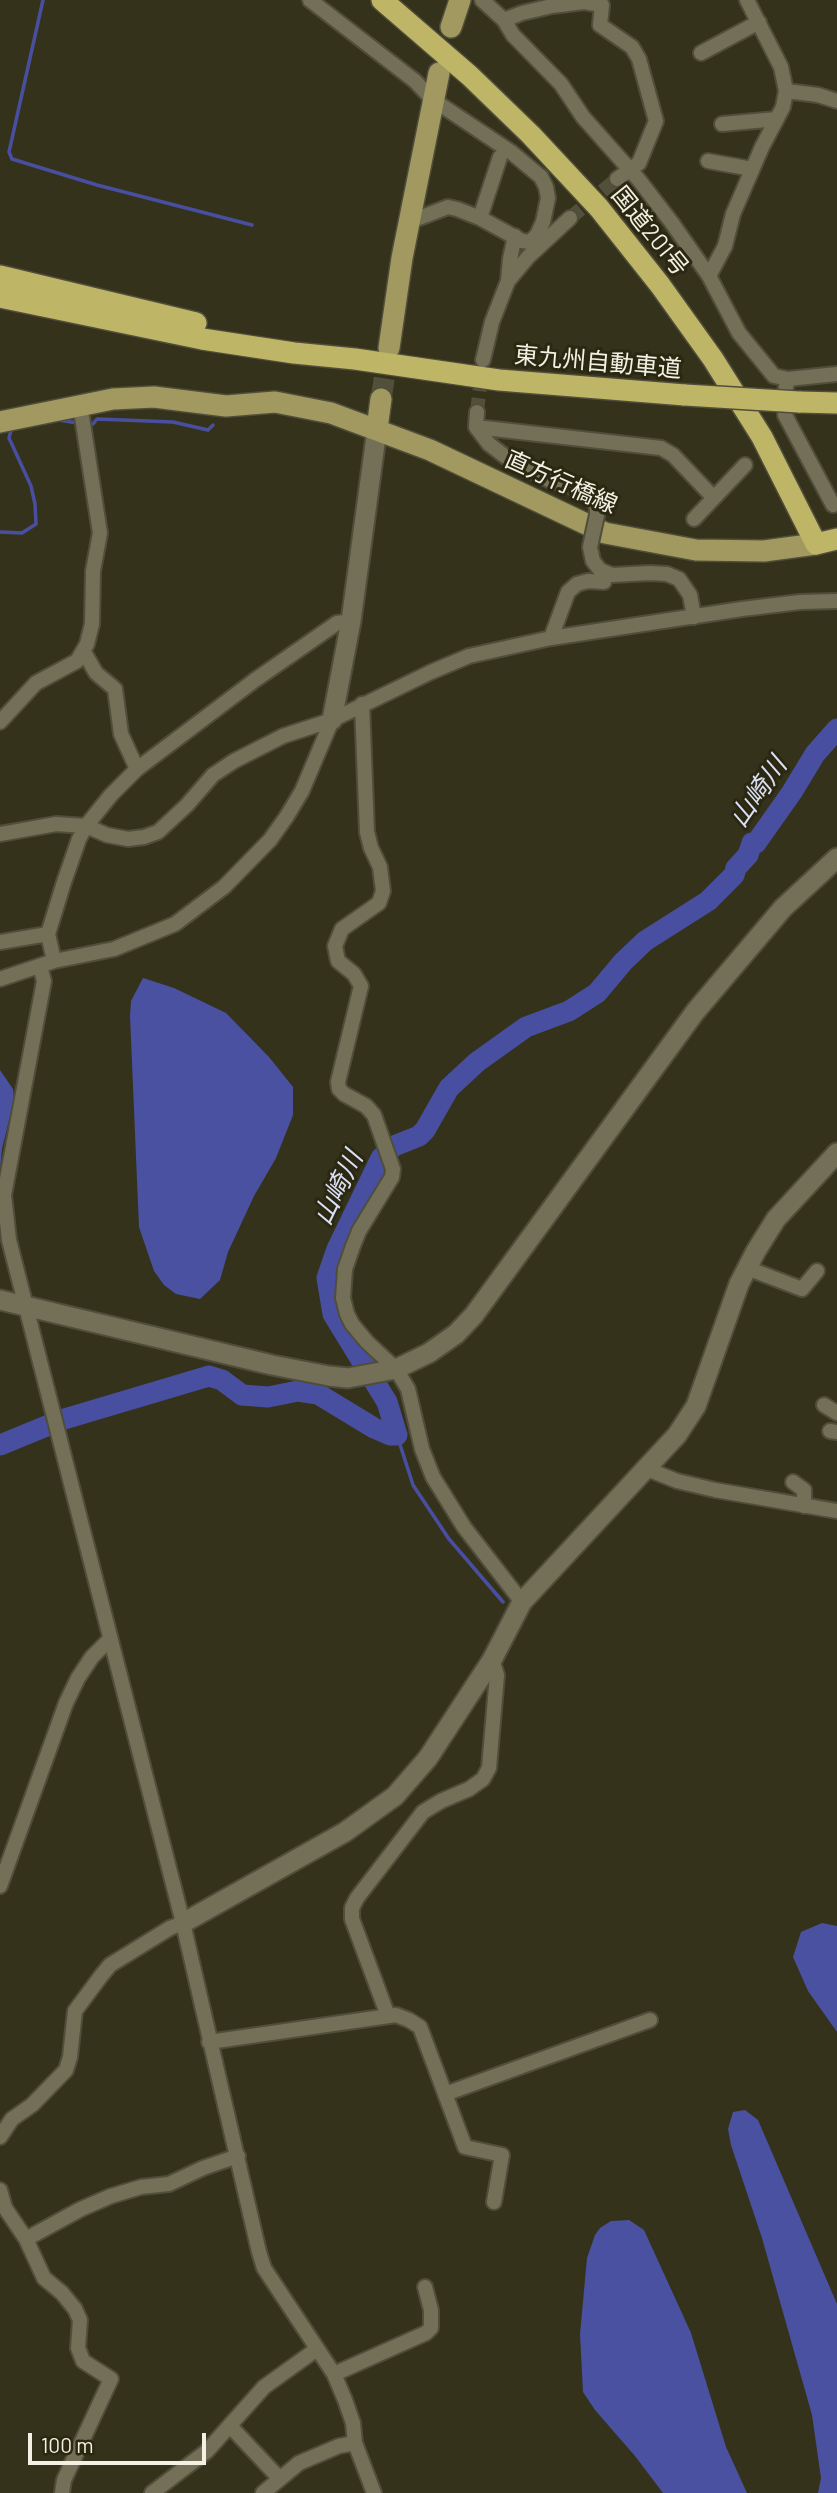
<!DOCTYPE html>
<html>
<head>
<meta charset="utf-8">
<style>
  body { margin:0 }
  #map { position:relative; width:837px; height:2493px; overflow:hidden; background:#35321c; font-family:Barlow,sans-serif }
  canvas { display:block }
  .scale { position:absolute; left:28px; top:2433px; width:178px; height:32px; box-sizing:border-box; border:4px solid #f3f1e4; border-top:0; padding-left:9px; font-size:21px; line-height:24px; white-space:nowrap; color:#f3f1e4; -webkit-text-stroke:5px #2b2812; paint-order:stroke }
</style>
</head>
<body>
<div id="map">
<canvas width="837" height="2493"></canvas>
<div class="scale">100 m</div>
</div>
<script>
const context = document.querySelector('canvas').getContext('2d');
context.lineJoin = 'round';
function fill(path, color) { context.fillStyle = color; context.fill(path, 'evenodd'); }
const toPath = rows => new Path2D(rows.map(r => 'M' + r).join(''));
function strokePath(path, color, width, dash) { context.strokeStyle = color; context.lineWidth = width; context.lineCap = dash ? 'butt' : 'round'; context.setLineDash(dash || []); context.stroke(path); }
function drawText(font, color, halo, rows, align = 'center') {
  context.font = font + ' Barlow,"Noto Sans JP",sans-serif'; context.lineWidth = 6; context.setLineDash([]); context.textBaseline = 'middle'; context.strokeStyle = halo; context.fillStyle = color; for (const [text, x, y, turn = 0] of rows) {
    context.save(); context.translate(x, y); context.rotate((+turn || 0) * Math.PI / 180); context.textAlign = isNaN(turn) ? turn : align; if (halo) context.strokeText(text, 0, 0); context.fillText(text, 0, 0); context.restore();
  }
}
const forest = toPath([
  [143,978,174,988,226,1013,269,1057,293,1087,293,1115,276,1158,254,1196,228,1252,220,1280,200,1299,176,1294,164,1285,154,1271,139,1227,130,1016,131,1001],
  [0,1070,13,1089,14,1099,2,1149,0,1170],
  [822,1923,837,1926,837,2032,808,1991,793,1957,801,1932],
  [745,2110,758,2120,837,2304,837,2493,818,2493,821,2478,812,2415,762,2238,731,2145,728,2129,733,2112],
  [629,2220,644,2230,691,2333,726,2447,747,2493,663,2493,635,2456,595,2410,583,2392,580,2334,587,2258,595,2235,600,2228,611,2221]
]);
const stream = toPath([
  [43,0,9,152,12,159,97,185,252,225],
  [58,420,78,423],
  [86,424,93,424,97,419,173,422,208,430,213,425],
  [0,532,22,533,36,524,35,504,31,486,9,438,12,426],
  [397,1435,413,1485,449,1539,503,1602]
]);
const river = toPath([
  [0,1445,61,1420,209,1376,222,1380,242,1395,268,1397,298,1391,318,1394,374,1428,390,1435,397,1435,387,1402,333,1314,327,1278,337,1249,381,1158,394,1146,419,1136,425,1130,449,1088,477,1062,526,1027,569,1011,597,993,623,962,645,941,708,901,734,875,736,868,748,855,752,843,756,843,792,792,815,754,837,729]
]);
const streetTunnel = toPath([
  [570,218,617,179],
  [477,412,482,369]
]);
const primaryTunnel = toPath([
  [381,399,389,348]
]);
const street = toPath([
  [310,0,415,81,432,99,511,152,541,177,546,187,548,198,543,222,537,235,530,242,522,241,480,218,457,209,448,207,419,218,409,218],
  [482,0,504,20,522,13,552,6,584,2,602,5,600,25,632,47,639,59,656,121,639,163,617,179],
  [504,20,513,35,561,84,583,117,639,180,672,223,709,276,739,333,774,376,788,379,837,374],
  [701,53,759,22],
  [786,91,818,95,837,101],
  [722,124,777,119],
  [708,161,752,169],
  [480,218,500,157],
  [709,276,725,246,733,214,762,147,783,107,786,91,781,67,747,0],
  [508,281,528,257,570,218],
  [483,360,492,322,508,281,510,259,515,236],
  [788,379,785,391,785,415,833,505],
  [477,412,476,427,661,448,673,455,713,497],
  [476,427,489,444,506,457,549,480,582,490,591,497,597,507,597,515],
  [694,519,745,465],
  [590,547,593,561,600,570,612,575,650,573,667,574,679,579,690,595,694,617],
  [551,638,568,592,577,584,588,581,604,582],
  [84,652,96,673,115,689,121,734,137,769],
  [362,704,367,832,371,848,380,867,383,891,379,903,342,929,335,946,338,961,354,974,361,986,338,1082,339,1089,344,1094,366,1106,374,1115,393,1169,392,1177,359,1231,353,1246,345,1269,343,1298,347,1314,352,1324,367,1342,396,1369,408,1389,422,1449,433,1477,464,1527,522,1602],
  [0,722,36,683,77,661,87,644,92,624,93,571,100,533,80,404],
  [0,834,56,824,86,826,107,835,128,839,144,837,158,832,187,805,213,775,234,761,283,736,332,720,431,672,469,656,551,638,742,609,800,602,837,601],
  [0,942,48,934],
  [54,961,48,934,64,882,79,839,86,826,111,795,137,769,255,680,337,623,351,621],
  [40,966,44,981,4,1195,9,1240,183,1923,259,2252,264,2268,334,2374,345,2400,353,2423,355,2443,374,2493],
  [0,979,54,961,114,949,175,924,224,887,270,840,287,816,302,791,332,720],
  [747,1268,802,1289,817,1271],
  [824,1405,837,1413],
  [830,1431,837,1432],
  [647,1469,677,1481,715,1490,837,1511],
  [793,1482,804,1490,804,1506],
  [0,1886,66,1703,78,1678,92,1657,110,1639],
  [388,2016,352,1919,352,1908,357,1898,423,1812,441,1801,469,1789,483,1779,489,1768,497,1675,492,1660],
  [209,2042,396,2015,409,2020,420,2027,465,2147,502,2155,494,2202],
  [445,2094,650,2020],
  [0,2137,12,2119,32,2105,66,2070,70,2057,75,2011,101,1976,110,1965,170,1928,183,1923],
  [0,2190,5,2208,26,2239,44,2278,62,2293,75,2309,80,2320,78,2348,83,2361,111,2379,64,2480,62,2493],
  [26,2239,81,2209,111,2196,141,2187,169,2184,203,2168,238,2156],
  [334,2374,426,2333,431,2328,431,2310,425,2287],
  [231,2427,280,2479],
  [152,2493,207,2451,264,2387,317,2349],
  [263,2493,299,2463,339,2446,355,2443]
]);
const secondary = toPath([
  [332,720,351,621,377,429],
  [0,1300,272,1365,329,1376,348,1378,396,1369,429,1353,456,1334,474,1315,695,1012,783,908,837,858],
  [183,1923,345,1832,395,1796,428,1758,492,1660,522,1602,677,1435,696,1406,739,1284,756,1251,776,1219,837,1153]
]);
const primary = toPath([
  [451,27,460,0],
  [389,348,402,258,439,73],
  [0,422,113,399,154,397,226,406,275,402,331,413,430,450,605,533,696,550,764,551,816,544],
  [377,429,381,399]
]);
const highway = toPath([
  [382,0,470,76,531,135,599,208,660,285,713,359,762,437,816,544],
  [0,276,196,323],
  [0,297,202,339,294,353,355,359,499,380,685,395],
  [799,402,837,403],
  [816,544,837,539]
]);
const streetBridge = toPath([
  [590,547,597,515]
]);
const highwayBridge = toPath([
  [685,395,799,402]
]);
const streetNames = [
  ["国道201号",650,231,51],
  ["東九州自動車道",598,362,5],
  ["直方行橋線",561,482,24]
];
const waterNames = [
  ["山崎川",758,792,-55],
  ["山崎川",338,1188,-64]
];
fill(forest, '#4a51a1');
strokePath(stream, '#494fa0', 3.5);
strokePath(river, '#494fa0', 21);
strokePath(streetTunnel, '#524f3a', 14, [14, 7]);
strokePath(primaryTunnel, '#524f3a', 21, [21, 10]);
strokePath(street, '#504e3b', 18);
strokePath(secondary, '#504e3b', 23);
strokePath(primary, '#504e3b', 24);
strokePath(highway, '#504e3b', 24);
strokePath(street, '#737057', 14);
strokePath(secondary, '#737057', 19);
strokePath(primary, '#a19960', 21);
strokePath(highway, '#bfb566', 21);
strokePath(streetBridge, '#504e3b', 18, []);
strokePath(highwayBridge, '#504e3b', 24, []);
strokePath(streetBridge, '#737057', 14);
strokePath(highwayBridge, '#bfb566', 21);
drawText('24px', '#f3f1e4', '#2b2812', streetNames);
drawText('italic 26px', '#dbe0f6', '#2b2812', waterNames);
</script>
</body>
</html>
